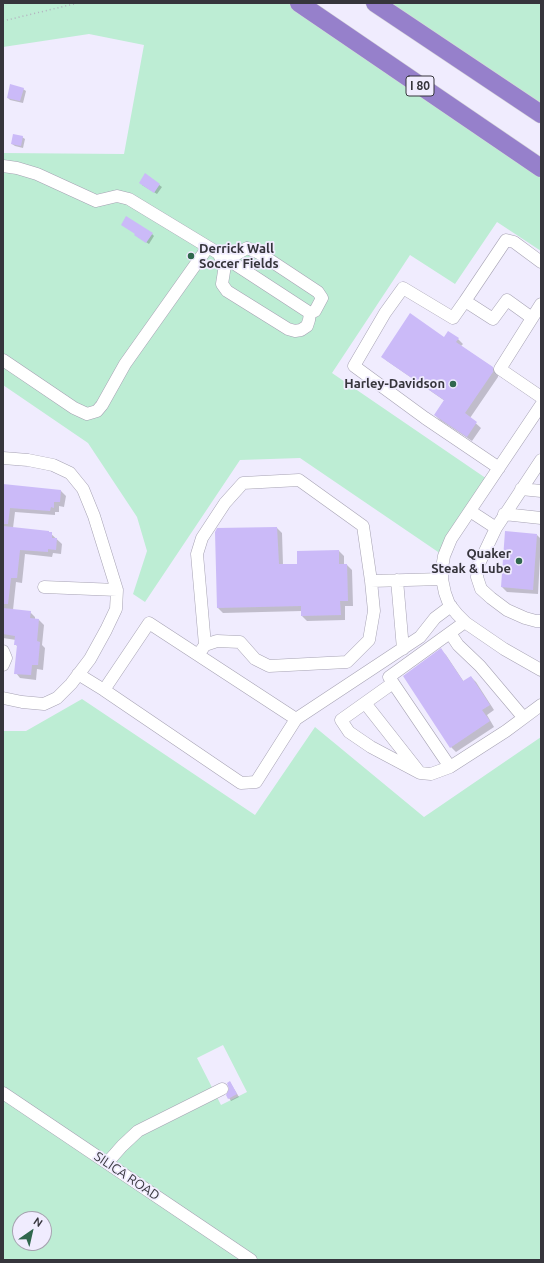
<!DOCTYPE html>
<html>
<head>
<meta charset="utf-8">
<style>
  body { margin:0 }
  #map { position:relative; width:544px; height:1263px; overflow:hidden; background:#f0ecfe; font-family:Ubuntu,sans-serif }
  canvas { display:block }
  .frame { position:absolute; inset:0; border:4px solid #36353c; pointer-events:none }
  .north { position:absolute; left:12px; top:1211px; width:40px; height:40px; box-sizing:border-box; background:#f0ecfe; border:1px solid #a6a3b0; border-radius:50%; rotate:34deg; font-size:11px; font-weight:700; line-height:16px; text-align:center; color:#36353c }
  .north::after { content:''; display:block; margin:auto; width:14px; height:18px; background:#30674d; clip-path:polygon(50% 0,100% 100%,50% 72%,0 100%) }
</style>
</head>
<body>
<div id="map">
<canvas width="544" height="1263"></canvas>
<div class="frame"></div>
<div class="north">N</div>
</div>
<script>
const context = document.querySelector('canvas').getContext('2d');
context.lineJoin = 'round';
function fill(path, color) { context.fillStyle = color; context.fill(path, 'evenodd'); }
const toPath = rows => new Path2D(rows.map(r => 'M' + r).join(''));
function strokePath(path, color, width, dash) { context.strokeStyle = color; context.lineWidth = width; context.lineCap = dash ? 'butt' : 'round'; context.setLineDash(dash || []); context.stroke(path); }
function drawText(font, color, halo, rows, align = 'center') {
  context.font = font + ' Ubuntu,sans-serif'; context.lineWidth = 3.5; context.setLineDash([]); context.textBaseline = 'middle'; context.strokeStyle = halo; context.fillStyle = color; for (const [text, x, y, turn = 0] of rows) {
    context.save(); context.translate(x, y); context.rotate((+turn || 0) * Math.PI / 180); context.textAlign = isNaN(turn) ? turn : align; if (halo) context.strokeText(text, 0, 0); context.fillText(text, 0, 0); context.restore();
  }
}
const green = toPath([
  [3,3,298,3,541,168,541,251,497,222,455,284,410,255,332,373,490,481,444,556,300,458,240,460,145,602,133,594,147,551,137,517,88,443,3,385,3,153,124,154,144,45,89,34,3,47],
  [375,3,541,3,541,103,482,75],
  [82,699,255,815,315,727,424,817,541,737,541,1260,3,1260,3,731,26,731],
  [223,1045,247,1092,221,1105,197,1058],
  [20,1219,44,1219,44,1243,20,1243]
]);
const shadow = toPath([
  [23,89,26,91,23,103,10,100,8,98],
  [22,137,25,139,23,148,15,146,12,144],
  [145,175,162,187,157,194,142,185],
  [152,234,154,236,149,244,138,237],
  [444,338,458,339,463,344,461,346,492,367,498,373,498,377,470,418,481,428,472,441,440,420,435,415,445,401,387,361,382,356],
  [3,485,61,491,66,496,64,507,59,506,59,512,55,512,55,515,15,512,13,528,49,532,62,544,61,554,53,553,52,557,25,554,22,583,16,582,13,610,30,612,35,617,35,620,39,620,44,625,42,645,45,648,43,670,37,669,36,680,20,678,16,673,18,647,15,644,16,640,3,638],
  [277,528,282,533,283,565,298,565,339,551,344,556,344,565,347,565,352,570,353,606,345,606,345,620,307,621,302,616,302,611,223,613,218,608],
  [537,535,541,539,538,594,507,592,502,587],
  [441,650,446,655,464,682,471,677,476,682,494,710,487,715,494,727,456,752,451,747],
  [230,1082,239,1097,231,1101,229,1098,231,1089]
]);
const building = toPath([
  [10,84,24,88,20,101,7,98],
  [13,134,23,136,21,146,11,144],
  [145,173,160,184,154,193,139,183],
  [126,216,153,233,146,243,134,235,135,234,121,225],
  [410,313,444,337,448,331,459,338,456,342,493,367,493,372,465,413,477,422,467,437,434,415,444,400,381,357],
  [3,484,61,490,60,502,54,502,54,508,51,507,50,511,10,508,8,524,3,524],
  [3,526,49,531,49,532,52,532,52,538,57,538,56,550,48,549,48,552,20,550,17,578,11,578,8,604,3,604],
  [277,527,279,564,297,564,297,551,339,550,339,564,347,564,348,601,340,601,341,615,301,616,301,606,217,608,215,532,217,528],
  [505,531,537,534,533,590,501,587],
  [3,608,31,611,30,618,39,619,37,641,40,642,38,665,32,665,31,675,14,674,17,645,14,645,15,636,3,634],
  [441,648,463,681,471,676,490,705,482,710,490,721,450,748,403,676],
  [230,1081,237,1094,228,1099,226,1095,229,1089,227,1083]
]);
const path = toPath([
  [3,21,78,3]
]);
const minor = toPath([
  [3,166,17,168,37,174,96,201,117,196,129,199,218,253,310,313],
  [247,248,259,253,318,292,322,298,315,311,310,313,309,320,307,326,301,330,295,331,288,329,227,291,222,284,225,265,218,253,235,255,247,248],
  [465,301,453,318,403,288,385,313,354,366,425,418,499,468],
  [541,304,500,369,541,397],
  [532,318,507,300,493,319,465,301,506,240,514,242,541,262],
  [3,360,74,408,87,414,97,411,102,405,125,364,208,247],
  [541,405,451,539,444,556,442,568,442,579,445,593,449,604,457,614,466,623,504,649,541,670],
  [3,458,28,460,53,465,70,473,83,489,94,516,117,590,116,609,106,630,90,659,71,684,57,698,44,704,22,702,3,698],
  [521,489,541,491],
  [470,511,496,528,478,566,477,577,481,589,491,598,507,610,525,618,536,621,541,621],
  [504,514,541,518],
  [496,528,541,460],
  [397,580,403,649],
  [44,587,117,590],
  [465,622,389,677,450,767,506,731,541,705],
  [450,633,458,645,480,666,523,717],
  [205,645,217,641,240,642,255,659,269,666,347,662,369,640,374,611,371,581],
  [3,651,6,658,3,665],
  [198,655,205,645,197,554,202,538,225,503,243,483,299,480,363,526,371,581,442,579],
  [78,674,104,690],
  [393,683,341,720,349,732,371,747,420,773],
  [365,703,420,773,431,774,450,767],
  [296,719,256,782,241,783,104,690,149,623,296,719,420,637,435,618,451,606],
  [3,1093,251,1260],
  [107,1163,122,1146,138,1131,222,1089]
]);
const highway = toPath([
  [299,3,541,168],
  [375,3,541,114]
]);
const markers = [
  [191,256,4,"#30674d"],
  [453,384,4,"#30674d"],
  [519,561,4,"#30674d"]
];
const shields = [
  [420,86,28]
];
const shieldNames = [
  ["I 80",420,86]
];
const poiNames = [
  ["Derrick Wall",199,249,"left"],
  ["Soccer Fields",199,264,"left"],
  ["Harley-Davidson",445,384],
  ["Quaker",511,554],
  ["Steak & Lube",511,569]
];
const streetNames = [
  ["SILICA ROAD",127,1176,34]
];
fill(green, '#bdedd4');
fill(shadow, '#0003');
fill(building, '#cbbaf8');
strokePath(minor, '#a6a2b3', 13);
strokePath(highway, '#d7d7d8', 19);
strokePath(path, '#b3b0bf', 1.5, [1, 3]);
strokePath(minor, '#fff', 12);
strokePath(highway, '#9680cb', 18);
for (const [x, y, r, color] of markers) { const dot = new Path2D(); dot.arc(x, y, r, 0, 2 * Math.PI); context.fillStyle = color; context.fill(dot); strokePath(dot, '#f0ecfe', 1.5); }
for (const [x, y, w] of shields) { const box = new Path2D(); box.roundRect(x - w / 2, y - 10, w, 20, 3); context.fillStyle = '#f0ecfe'; context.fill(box); strokePath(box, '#36353c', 1); }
drawText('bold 12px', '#36353c', null, shieldNames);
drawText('bold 13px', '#36353c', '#f0ecfe', poiNames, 'right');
drawText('13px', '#36353c', '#f0ecfe', streetNames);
</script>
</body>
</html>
